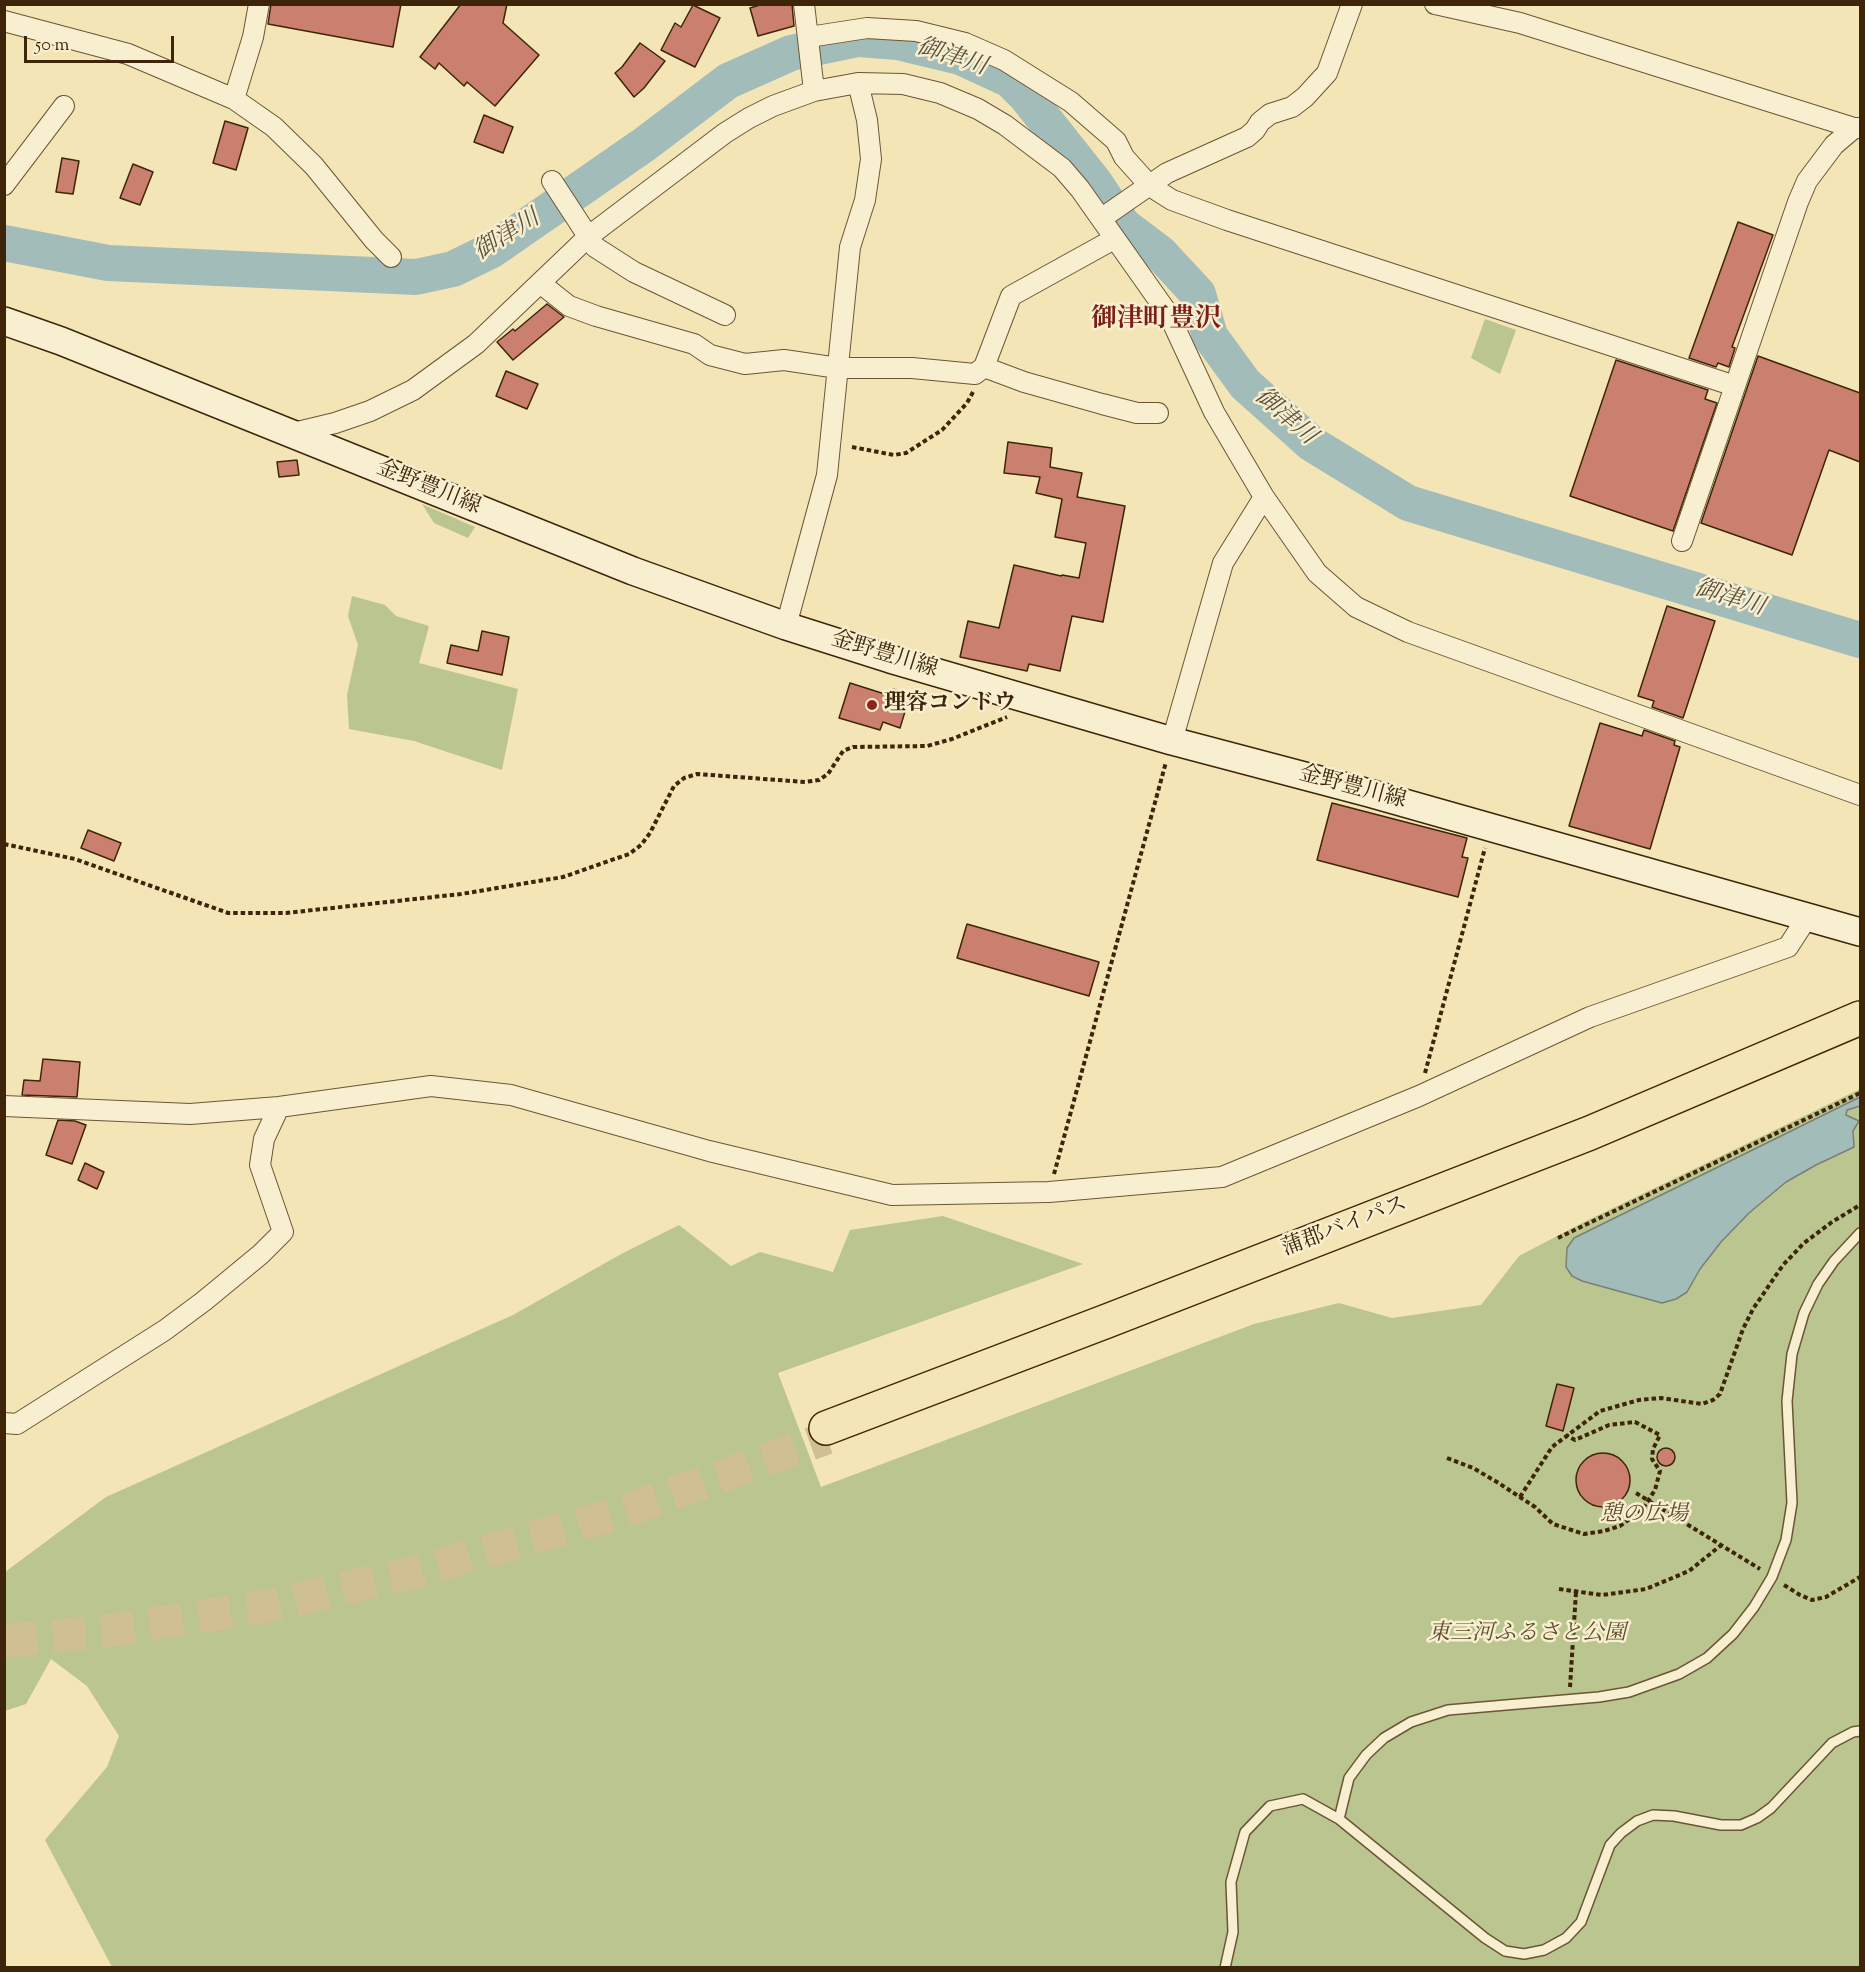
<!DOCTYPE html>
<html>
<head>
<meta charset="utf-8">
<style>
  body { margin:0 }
  #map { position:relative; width:1865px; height:1972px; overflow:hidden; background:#f4e5b6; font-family:"Sorts Mill Goudy",serif }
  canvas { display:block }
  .frame { position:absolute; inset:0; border:6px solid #3e2509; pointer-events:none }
  .scale { position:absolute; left:24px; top:36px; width:150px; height:27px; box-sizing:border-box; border:3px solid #3e2509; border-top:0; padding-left:8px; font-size:18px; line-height:21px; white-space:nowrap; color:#3e2509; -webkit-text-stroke:4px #f8eed0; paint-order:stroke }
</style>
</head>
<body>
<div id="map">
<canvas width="1865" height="1972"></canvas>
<div class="frame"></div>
<div class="scale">50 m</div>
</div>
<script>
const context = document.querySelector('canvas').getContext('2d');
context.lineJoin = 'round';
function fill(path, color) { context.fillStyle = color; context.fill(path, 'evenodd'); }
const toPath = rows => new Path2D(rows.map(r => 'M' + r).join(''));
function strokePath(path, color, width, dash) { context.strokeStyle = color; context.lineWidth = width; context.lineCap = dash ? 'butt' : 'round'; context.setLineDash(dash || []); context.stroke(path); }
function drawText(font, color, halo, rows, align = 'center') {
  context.font = font + ' "Sorts Mill Goudy","Noto Serif JP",serif'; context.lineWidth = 5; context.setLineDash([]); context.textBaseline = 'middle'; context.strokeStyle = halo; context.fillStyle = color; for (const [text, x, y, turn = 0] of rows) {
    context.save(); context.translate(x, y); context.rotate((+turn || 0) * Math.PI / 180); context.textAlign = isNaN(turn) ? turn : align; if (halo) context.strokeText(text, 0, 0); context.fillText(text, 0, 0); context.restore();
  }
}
const green = toPath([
  [1485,319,1516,330,1500,374,1471,358],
  [422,504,475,527,468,538,434,523],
  [352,596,385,605,396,616,429,626,419,663,518,689,502,770,414,741,349,729,347,695,358,645,348,616],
  [1860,1089,1860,1967,112,1967,45,1840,107,1767,119,1736,87,1686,51,1659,26,1704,5,1711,5,1572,106,1497,513,1315,623,1253,679,1225,731,1266,760,1252,833,1272,850,1230,943,1216,1083,1264,778,1373,821,1487,1254,1324,1339,1303,1392,1318,1481,1305,1519,1256,1584,1222]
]);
const water = toPath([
  [1860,1097,1860,1106,1847,1110,1846,1115,1859,1121,1853,1131,1854,1147,1816,1165,1786,1182,1749,1213,1721,1242,1700,1269,1687,1292,1676,1299,1662,1303,1582,1281,1572,1276,1566,1267,1567,1248,1574,1238,1860,1097]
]);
const river = toPath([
  [4,243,108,263,416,277,453,269,492,250,645,144,728,81,791,53,858,39,898,42,960,57,1010,80,1026,96,1095,183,1123,225,1160,253,1198,294,1210,336,1245,384,1312,444,1408,503,1860,640]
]);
const building = toPath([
  [271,4,401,4,393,47,268,24,271,4],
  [461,4,507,4,503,23,539,55,495,106,467,82,464,86,439,63,435,69,420,57,461,4],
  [763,4,792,4,794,26,758,36,750,8,763,4],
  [693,5,720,18,695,67,661,50,675,23,681,27,693,5],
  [640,43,665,61,644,88,634,97,615,73,622,67,640,43],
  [484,115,513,127,503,153,474,142,484,115],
  [225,121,248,128,236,170,213,163,225,121],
  [62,158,79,161,73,194,56,192,62,158],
  [133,164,153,172,140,205,120,198,133,164],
  [1738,222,1773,235,1732,347,1735,348,1729,367,1718,363,1716,367,1689,358,1738,222],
  [547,304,564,317,513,360,497,342,513,329,515,331,547,304],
  [1758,356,1860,393,1860,462,1829,450,1792,555,1701,523,1758,356],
  [1616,360,1708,390,1705,399,1717,403,1673,531,1570,496,1616,360],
  [506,371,538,384,527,409,496,396,506,371],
  [1008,442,1052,448,1050,467,1082,473,1077,497,1125,506,1103,622,1072,616,1060,671,1029,664,1027,671,960,657,968,621,999,628,1014,565,1061,576,1062,575,1079,578,1086,543,1055,537,1062,499,1036,493,1040,477,1004,473,1008,442],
  [297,460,299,475,279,477,277,462,297,460],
  [1667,606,1715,621,1683,718,1652,707,1654,701,1638,696,1667,606],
  [482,631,509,637,502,675,447,663,451,645,478,651,482,631],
  [850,683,891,696,893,689,910,695,900,728,883,722,880,730,839,718,850,683],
  [1600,723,1642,736,1644,730,1675,741,1674,745,1680,747,1650,849,1569,826,1600,723],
  [1332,803,1467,838,1462,857,1468,858,1458,897,1317,860,1332,803],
  [88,830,121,843,114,861,81,848,88,830],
  [967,924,1099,962,1089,996,957,958,967,924],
  [43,1059,80,1062,77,1097,22,1095,24,1080,40,1081,43,1059],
  [58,1120,75,1121,86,1125,72,1164,46,1155,58,1120],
  [85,1163,104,1172,97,1189,78,1180,85,1163],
  [1557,1384,1574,1388,1563,1431,1546,1426,1557,1384],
  '1657 1457a9 9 0 1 1 18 0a9 9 0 1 1-18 0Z',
  '1576 1480a27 27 0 1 1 54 0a27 27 0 1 1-54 0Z'
]);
const highwayTunnel = toPath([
  [4,1641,106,1631,269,1606,411,1573,616,1514,827,1438]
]);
const path = toPath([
  [852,447,894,455,906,453,942,430,967,403,973,392],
  [4,844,75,859,228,913,286,913,461,894,563,877,629,854,641,845,650,833,674,786,684,778,697,774,805,782,819,780,828,774,843,751,853,747,927,746,952,739,1007,717],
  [1425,1073,1485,848],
  [1054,1174,1166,762],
  [1558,1238,1860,1093],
  [1447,1458,1473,1468,1497,1482,1535,1507,1553,1524,1584,1534,1604,1531,1620,1526,1642,1510,1655,1490,1660,1471,1652,1459,1653,1449,1660,1435,1635,1422,1609,1425,1575,1440,1566,1435],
  [1636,1493,1760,1569],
  [1520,1497,1552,1447,1600,1411,1639,1400,1661,1398,1702,1404,1713,1400,1720,1394,1743,1329,1753,1309,1783,1265,1804,1243,1832,1222,1860,1205],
  [1784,1585,1800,1595,1812,1600,1826,1597,1860,1577],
  [1559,1589,1602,1595,1646,1589,1689,1571,1720,1546],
  [1570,1687,1576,1592]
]);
const lane = toPath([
  [1339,1819,1349,1778,1366,1755,1384,1738,1411,1722,1448,1710,1599,1697,1629,1692,1679,1674,1707,1658,1733,1634,1754,1607,1772,1577,1786,1540,1792,1503,1787,1401,1792,1354,1804,1313,1818,1284,1834,1261,1860,1233],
  [1225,1968,1233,1932,1231,1882,1245,1832,1270,1806,1303,1799,1339,1819,1485,1938,1505,1951,1524,1954,1544,1950,1566,1938,1581,1922,1610,1845,1621,1833,1637,1821,1653,1815,1674,1816,1721,1825,1741,1825,1757,1818,1771,1808,1832,1743,1853,1732,1860,1731]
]);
const street = toPath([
  [804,4,814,91],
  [1435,4,1520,23,1854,128,1860,128],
  [4,21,128,54,234,99,274,127,314,166,374,240,391,257],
  [809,37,867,28,916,31,965,43,1004,60,1071,102,1116,141,1124,157,1150,186,1172,200,1227,220,1735,386],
  [234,99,253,37,259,4],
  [552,181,595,247,634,272,725,315],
  [4,185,64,106],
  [1102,218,1167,173,1247,137,1255,130,1260,122,1270,114,1292,107,1305,97,1327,73,1352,4],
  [540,283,569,306,596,316,694,344,710,355,745,364,784,360,838,368,912,368,975,374,984,367,1024,382,1102,404,1137,413,1158,413],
  [984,367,1011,296,1114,239],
  [289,434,335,423,370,411,413,390,476,344,589,236,725,133,749,118,773,106,814,91,858,83,903,84,940,93,978,109,1005,125,1062,168,1080,189,1169,315,1214,412,1264,497,1317,573,1356,607,1408,632,1860,795],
  [1682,541,1798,202,1807,181,1834,145,1854,128],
  [786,626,827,475,850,247,865,200,871,159,867,120,858,83],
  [1172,741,1223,563,1264,497],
  [4,1106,190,1114,279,1107,431,1086,511,1095,709,1151,892,1195,1049,1192,1222,1177,1419,1096,1590,1017,1788,947,1808,916],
  [4,1423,17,1424,165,1330,204,1301,261,1254,283,1232,260,1165,264,1139,279,1107]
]);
const secondary = toPath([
  [4,321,61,341,633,571,786,626,890,659,1172,741,1369,793,1860,932]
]);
const highway = toPath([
  [826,1428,1107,1321,1590,1133,1860,1018]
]);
const markers = [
  [872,705,6,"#8f2418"]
];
const streetNames = [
  ["金野豊川線",428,489,22],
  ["金野豊川線",884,656,17],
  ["金野豊川線",1352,789,15],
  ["蒲郡バイパス",1345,1228,-21]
];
const poiNames = [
  ["理容コンドウ",884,705]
];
const parkNames = [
  ["憩の広場",1644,1516],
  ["東三河ふるさと公園",1527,1635]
];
const waterNames = [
  ["御津川",951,59,18],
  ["御津川",508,237,-32],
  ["御津川",1284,418,41],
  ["御津川",1729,600,17]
];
const quarterNames = [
  ["御津町豊沢",1156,322]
];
fill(green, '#bac58f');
fill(water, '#a2bcba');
strokePath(water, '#7a8073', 1.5);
strokePath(river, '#a2bcba', 36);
fill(building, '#cb806f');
strokePath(building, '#3e2509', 1.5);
strokePath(highwayTunnel, '#d0bf93', 33, [33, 16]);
strokePath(lane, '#6c5534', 12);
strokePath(street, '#6c5534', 22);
strokePath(secondary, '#3e2509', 30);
strokePath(highway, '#3e2509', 36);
strokePath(path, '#3e2509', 4, [4.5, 3]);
strokePath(lane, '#f8eed0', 9);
strokePath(street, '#f8eed0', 20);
strokePath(secondary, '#f8eed0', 27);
strokePath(highway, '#f4e5b6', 33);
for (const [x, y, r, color] of markers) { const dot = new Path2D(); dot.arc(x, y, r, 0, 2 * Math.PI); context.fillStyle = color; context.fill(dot); strokePath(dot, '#f8eed0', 2); }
drawText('22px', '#3e2509', '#f8eed0', streetNames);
drawText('bold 22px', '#3e2509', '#f8eed0', poiNames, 'left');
drawText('italic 22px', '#5d4d2a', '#f8eed0', parkNames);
drawText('italic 24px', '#5c523e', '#f8eed0', waterNames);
drawText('bold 26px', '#7a1f14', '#f8eed0', quarterNames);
</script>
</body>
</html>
